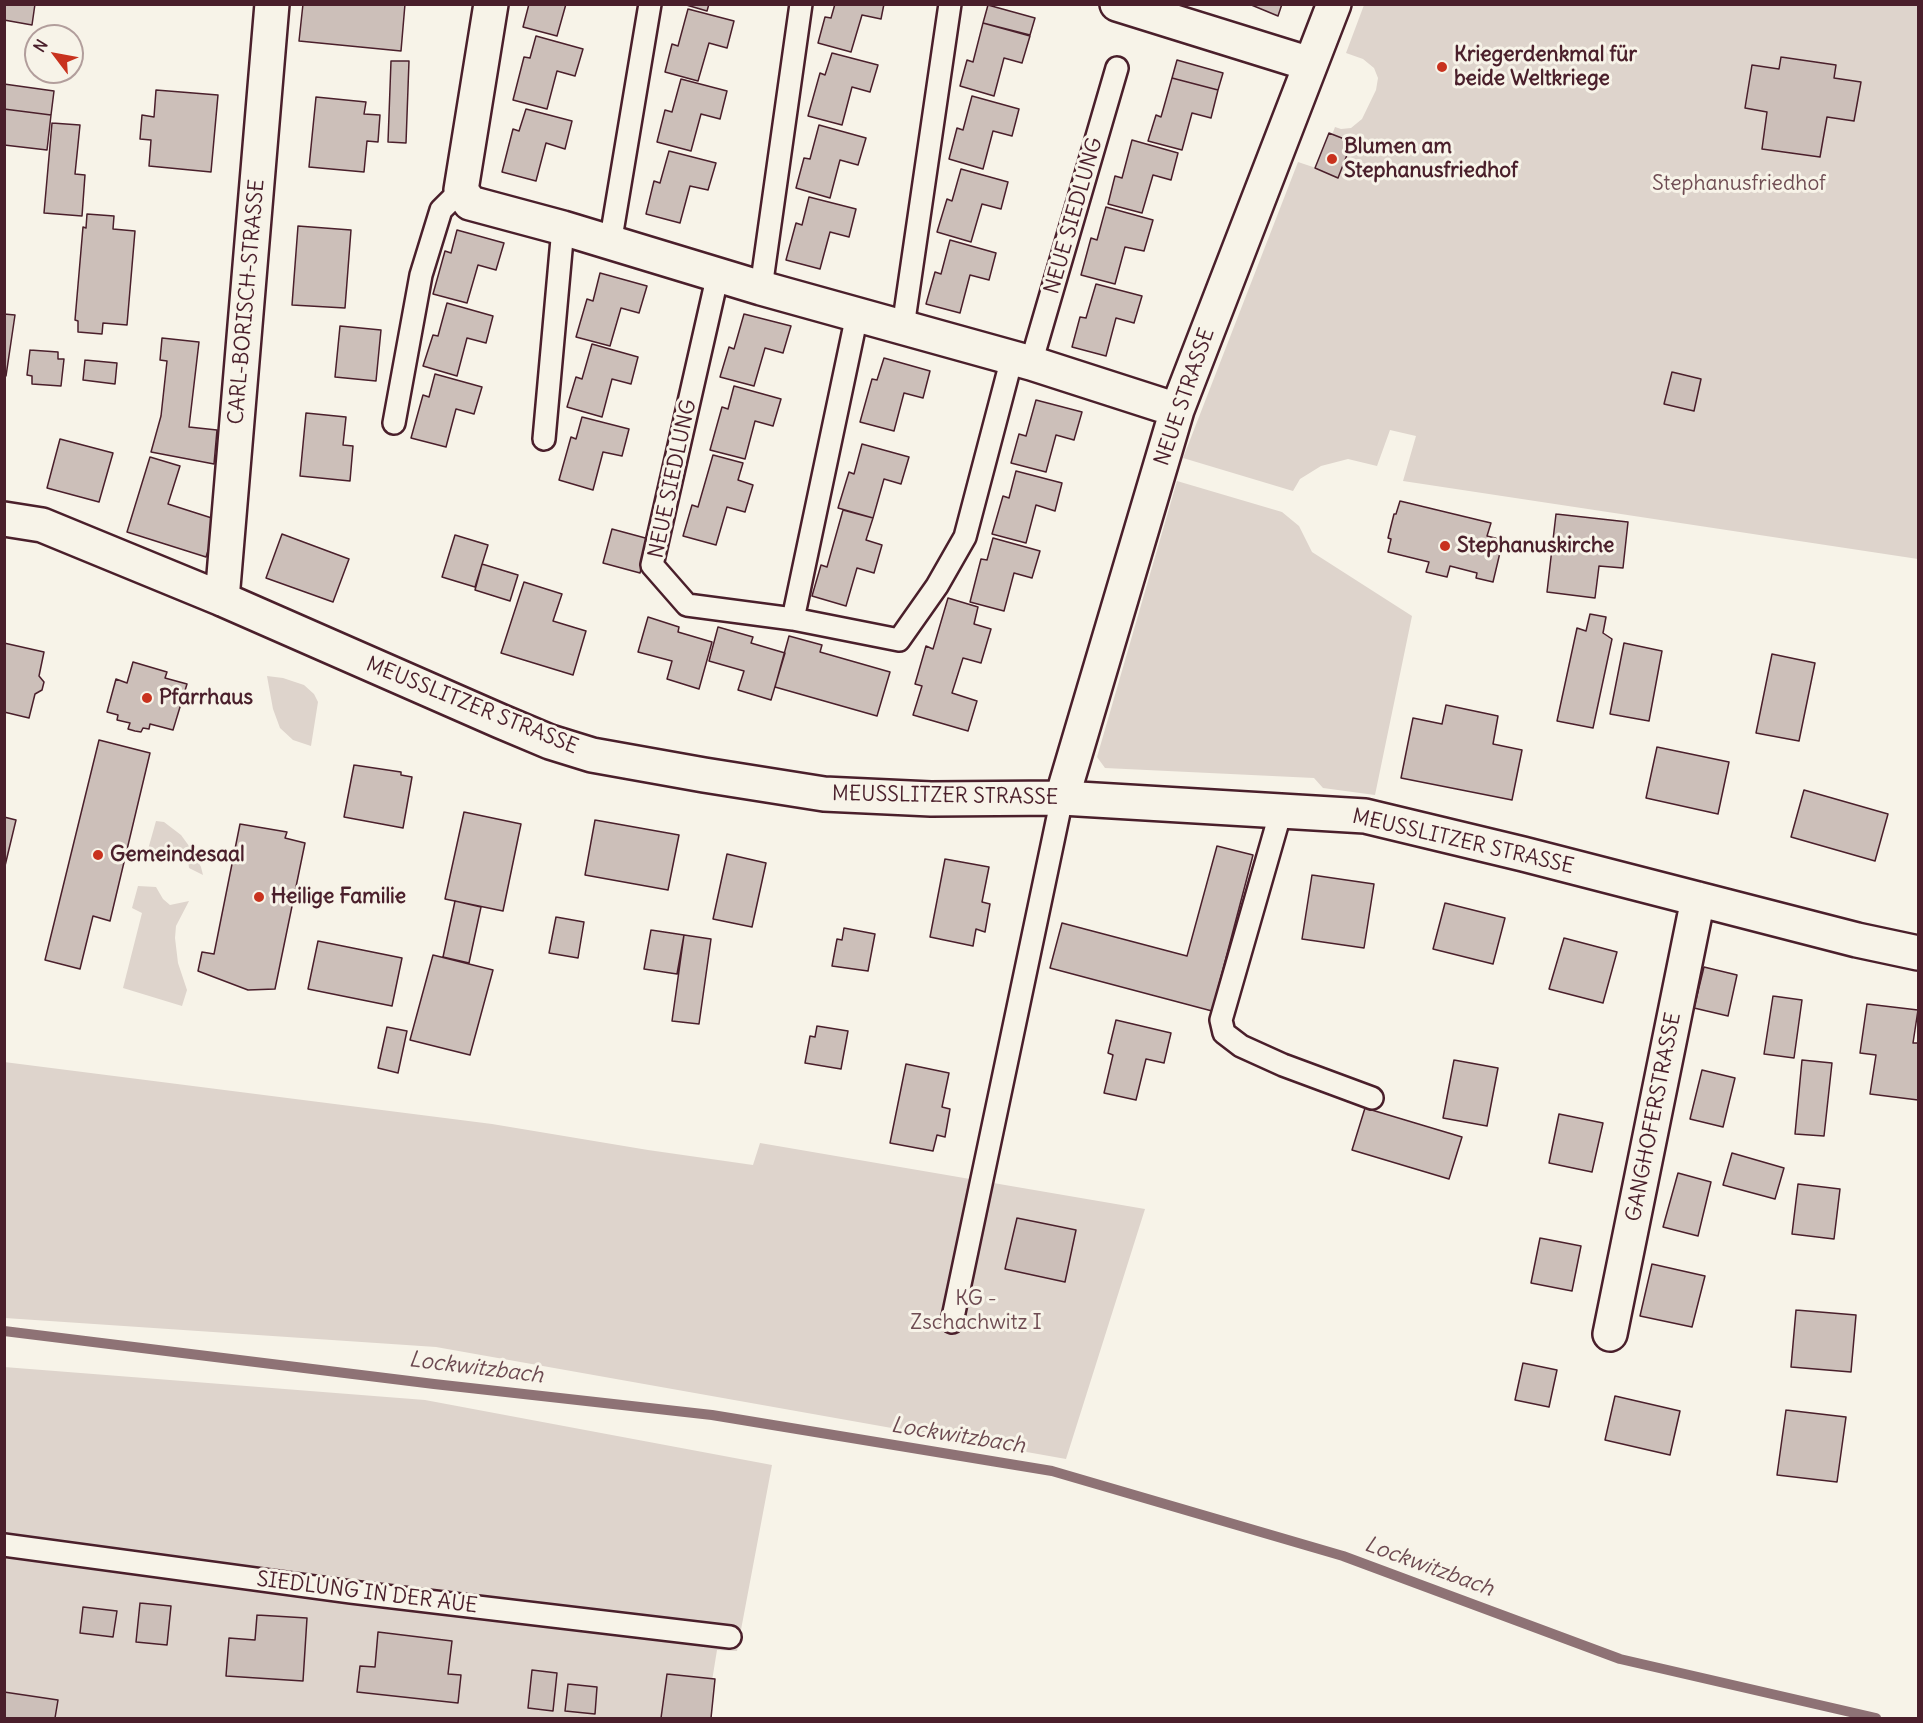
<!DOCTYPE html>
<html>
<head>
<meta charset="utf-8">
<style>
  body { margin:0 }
  #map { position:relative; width:1923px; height:1723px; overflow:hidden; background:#f7f3e8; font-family:Delius,sans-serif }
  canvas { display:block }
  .frame { position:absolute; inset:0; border:6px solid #4a1f2b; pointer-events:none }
  .north { position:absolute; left:24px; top:24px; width:60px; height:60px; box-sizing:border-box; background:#f7f3e8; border:2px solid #b29e9c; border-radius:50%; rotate:302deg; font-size:16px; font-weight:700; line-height:24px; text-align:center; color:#4a1f2b }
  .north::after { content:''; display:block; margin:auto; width:21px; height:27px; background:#c8321e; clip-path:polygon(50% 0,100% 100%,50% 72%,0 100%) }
</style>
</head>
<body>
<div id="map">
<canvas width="1923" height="1723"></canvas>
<div class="frame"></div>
<div class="north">N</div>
</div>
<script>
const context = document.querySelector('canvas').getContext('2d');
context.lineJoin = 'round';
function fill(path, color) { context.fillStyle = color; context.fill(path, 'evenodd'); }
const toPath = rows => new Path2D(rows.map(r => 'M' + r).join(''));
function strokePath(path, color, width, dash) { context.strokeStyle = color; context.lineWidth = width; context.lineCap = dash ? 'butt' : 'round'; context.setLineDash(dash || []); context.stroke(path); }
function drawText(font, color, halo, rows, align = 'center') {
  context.font = font + ' Delius,sans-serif'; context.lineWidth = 6; context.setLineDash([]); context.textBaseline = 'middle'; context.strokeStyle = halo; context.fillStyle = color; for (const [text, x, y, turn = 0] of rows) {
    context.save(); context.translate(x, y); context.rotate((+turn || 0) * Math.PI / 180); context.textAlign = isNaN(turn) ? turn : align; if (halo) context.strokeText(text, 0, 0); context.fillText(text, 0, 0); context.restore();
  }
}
const green = toPath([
  [1364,5,1918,5,1918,559,1403,481,1416,436,1390,430,1377,466,1348,459,1321,466,1300,479,1293,491,1183,458,1298,162,1319,169,1335,127,1341,129,1351,128,1362,119,1376,90,1378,78,1374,68,1363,59,1346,53],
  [1177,481,1282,512,1299,526,1312,552,1412,616,1375,795,1323,788,1314,778,1105,768,1097,757],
  [267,676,283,678,304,685,314,694,318,702,311,746,293,740,280,728,273,709],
  [156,821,164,822,181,835,192,850,201,867,203,875,189,868,188,860,183,854,174,850,160,855,147,853],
  [138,886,156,887,163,899,170,905,189,901,176,926,175,938,178,963,187,990,182,1006,123,988,142,913,132,908],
  [4,1062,492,1124,648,1150,753,1165,760,1143,1145,1209,1066,1459,436,1347,5,1318],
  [4,1367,425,1400,772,1465,737,1651,717,1650,706,1718,5,1718]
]);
const stream = toPath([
  [4,1331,434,1384,712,1415,1052,1471,1343,1556,1620,1659,1876,1718]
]);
const building = toPath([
  [4,4,35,4,32,25,4,20,4,4],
  [303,4,405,4,401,51,299,41,303,4],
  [529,4,566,4,557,36,523,27,529,4],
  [683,4,709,4,707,11,683,4],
  [835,4,884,4,881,19,862,15,851,52,818,43,825,17,831,18,835,4],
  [1249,4,1282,4,1278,16,1249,4],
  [988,5,1035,18,1030,35,983,23,988,5],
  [688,9,734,21,727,48,709,43,698,81,665,72,672,44,678,46,688,9],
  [983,23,1030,36,1022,63,1004,58,994,96,960,86,967,60,973,62,983,23],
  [536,36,583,49,575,76,557,71,547,109,513,100,524,57,530,58,536,36],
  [832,53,878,65,870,92,852,87,842,125,808,116,820,73,825,75,832,53],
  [1781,57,1836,65,1834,78,1861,82,1854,121,1827,117,1820,157,1762,149,1767,112,1745,108,1752,65,1779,69,1781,57],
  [1177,60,1223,73,1218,90,1172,78,1177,60],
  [391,61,409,61,406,143,388,142,391,61],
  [1172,78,1218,90,1211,118,1192,113,1182,150,1148,141,1156,115,1161,117,1172,78],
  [681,79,727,91,720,119,701,114,691,151,657,142,665,110,672,112,681,79],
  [4,84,54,91,51,115,4,109,4,84],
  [156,90,218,95,211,172,149,166,151,140,140,139,142,115,154,117,156,90],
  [972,96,1019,109,1012,136,993,131,983,169,949,159,957,128,963,130,972,96],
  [316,97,366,102,364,114,380,115,378,142,367,141,364,172,309,167,316,97],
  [4,109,51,115,47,150,4,145,4,109],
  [526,109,572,121,565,149,546,143,536,181,502,172,513,129,519,131,526,109],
  [52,123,80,125,75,174,85,175,82,216,44,213,52,123],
  [819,125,866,138,858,165,840,160,830,198,796,188,804,158,810,159,819,125],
  [1329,133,1352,142,1338,178,1315,168,1329,133],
  [1132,140,1178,153,1171,180,1153,175,1142,213,1108,204,1115,176,1122,178,1132,140],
  [669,151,716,163,708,190,690,186,680,223,646,214,654,181,660,183,669,151],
  [961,169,1008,182,1001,209,982,204,971,242,937,232,947,199,952,201,961,169],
  [809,197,856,209,849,237,830,232,820,269,786,260,796,223,802,225,809,197],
  [1106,207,1153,220,1144,251,1125,247,1115,284,1081,275,1091,238,1097,240,1106,207],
  [87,214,114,216,113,229,135,231,127,325,103,323,102,334,78,332,78,321,75,320,83,227,86,228,87,214],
  [298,226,351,230,345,308,292,305,298,226],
  [457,230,504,243,496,270,478,265,467,303,433,294,445,251,451,253,457,230],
  [950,240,996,253,989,280,970,275,960,313,926,304,935,272,941,274,950,240],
  [600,273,647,286,639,313,621,308,610,346,576,337,587,299,593,301,600,273],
  [1096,284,1142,296,1134,323,1116,318,1106,356,1072,347,1080,317,1086,318,1096,284],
  [447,303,493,316,486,343,467,338,457,376,423,366,433,335,438,336,447,303],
  [4,314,15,315,6,376,4,376,4,314],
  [744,314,791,326,783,353,765,348,754,386,720,377,729,347,734,349,744,314],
  [340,326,381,330,376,381,335,377,340,326],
  [162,338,199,342,189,427,217,430,214,464,151,452,161,416,167,361,160,360,162,338],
  [592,344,638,357,631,384,612,379,602,417,567,407,576,377,582,379,592,344],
  [30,350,58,352,58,359,64,359,61,386,32,384,32,376,27,375,30,350],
  [884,358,930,371,923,398,904,393,894,431,860,422,872,379,877,380,884,358],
  [85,360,117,363,115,384,83,380,85,360],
  [1672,372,1701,379,1694,411,1664,404,1672,372],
  [435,374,482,387,474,414,456,409,446,447,411,438,423,395,429,397,435,374],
  [734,386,781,399,773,426,755,421,745,459,710,450,722,407,728,409,734,386],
  [1036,400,1082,412,1074,440,1056,435,1046,472,1011,463,1019,434,1026,436,1036,400],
  [306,413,346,417,343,445,353,446,350,481,300,476,306,413],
  [582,417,629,429,622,456,603,452,593,490,559,480,571,437,576,439,582,417],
  [60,439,113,453,99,502,47,488,60,439],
  [862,444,909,457,901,484,884,479,873,518,838,508,849,472,854,474,862,444],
  [713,455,743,463,738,480,753,485,745,512,727,507,716,545,683,536,692,505,698,507,713,455],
  [150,457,180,466,168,504,218,520,206,557,127,532,150,457],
  [1016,471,1062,483,1055,511,1036,505,1026,543,992,534,1003,496,1009,498,1016,471],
  [1400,501,1491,523,1487,536,1503,540,1493,582,1476,578,1477,573,1450,566,1447,577,1426,572,1429,562,1388,552,1391,539,1388,538,1394,514,1396,514,1400,501],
  [843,510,873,518,866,540,882,545,874,573,857,568,846,606,812,596,821,565,827,567,843,510],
  [1556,514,1628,522,1623,568,1599,566,1595,598,1547,592,1556,514],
  [612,529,649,539,640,573,603,563,612,529],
  [282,534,349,559,333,602,266,578,282,534],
  [455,535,488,545,475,587,442,577,455,535],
  [993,538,1040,551,1032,578,1014,573,1004,611,970,602,981,559,987,560,993,538],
  [482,564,518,575,510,601,475,590,482,564],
  [524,582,562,594,553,621,586,631,573,675,501,653,524,582],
  [948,598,978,607,974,624,991,629,981,663,963,658,952,693,977,701,968,731,913,715,922,686,915,684,926,646,933,649,948,598],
  [1590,614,1606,617,1603,633,1612,639,1593,728,1557,721,1577,628,1586,631,1590,614],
  [648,617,679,627,678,632,712,642,699,689,667,679,672,661,638,652,648,617],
  [718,627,753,637,751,643,785,653,771,700,738,690,744,671,709,661,718,627],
  [789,636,822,645,820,652,890,672,877,716,775,687,789,636],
  [4,643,44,652,39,676,44,682,42,690,35,694,29,718,4,712,4,643],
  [1624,643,1662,651,1649,721,1610,714,1624,643],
  [1772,654,1815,663,1799,741,1756,733,1772,654],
  [133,662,167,672,165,678,187,684,173,730,150,724,149,729,143,728,141,732,135,731,128,729,130,723,117,720,118,715,107,712,116,679,127,683,133,662],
  [1446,705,1498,716,1493,744,1522,750,1512,800,1401,778,1413,718,1442,724,1446,705],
  [99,740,150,753,110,921,93,916,80,969,45,960,99,740],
  [1657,747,1729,762,1718,814,1646,798,1657,747],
  [354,765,401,772,401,775,412,777,403,828,344,817,354,765],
  [1804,790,1888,814,1875,861,1791,837,1804,790],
  [464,812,521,824,503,911,445,899,464,812],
  [4,817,16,820,4,870,4,817],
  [595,820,679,835,668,890,585,875,595,820],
  [240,824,287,832,285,838,305,843,275,989,248,990,198,971,202,952,214,954,240,824],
  [1217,846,1253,855,1212,1011,1050,968,1062,923,1187,956,1217,846],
  [727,854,766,863,752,927,713,919,727,854],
  [945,859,989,867,982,902,990,904,985,932,976,929,973,946,930,937,945,859],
  [1312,875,1374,884,1364,948,1302,939,1312,875],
  [455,901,481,907,469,963,443,957,455,901],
  [1445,903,1505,918,1493,964,1433,949,1445,903],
  [556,917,584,922,578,958,549,953,556,917],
  [844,928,875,934,868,971,832,966,837,939,842,940,844,928],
  [651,930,684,935,677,974,644,969,651,930],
  [684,935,711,939,699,1024,672,1021,684,935],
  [1564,938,1617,952,1603,1003,1549,989,1564,938],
  [318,941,402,958,392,1006,308,989,318,941],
  [433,955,493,970,470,1055,410,1040,433,955],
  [1704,967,1737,975,1728,1016,1694,1008,1704,967],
  [1773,996,1802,1000,1794,1058,1764,1054,1773,996],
  [1867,1004,1918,1010,1913,1043,1918,1043,1918,1100,1870,1094,1876,1055,1860,1053,1867,1004],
  [1116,1020,1171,1033,1164,1063,1146,1059,1136,1100,1104,1093,1113,1055,1108,1053,1116,1020],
  [817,1026,848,1031,841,1069,805,1063,810,1036,815,1037,817,1026],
  [387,1027,407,1031,398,1073,378,1068,387,1027],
  [1454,1060,1498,1068,1487,1126,1443,1118,1454,1060],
  [1802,1060,1832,1063,1824,1136,1795,1134,1802,1060],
  [906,1064,949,1073,942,1107,950,1109,945,1137,937,1135,933,1151,890,1143,906,1064],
  [1702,1070,1735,1078,1723,1127,1690,1119,1702,1070],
  [1365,1108,1462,1137,1449,1179,1352,1150,1365,1108],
  [1559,1114,1603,1123,1592,1172,1549,1163,1559,1114],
  [1732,1153,1784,1168,1775,1199,1723,1185,1732,1153],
  [1678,1173,1711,1182,1698,1236,1663,1227,1678,1173],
  [1798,1184,1840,1189,1834,1239,1792,1234,1798,1184],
  [1017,1218,1076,1230,1065,1282,1005,1269,1017,1218],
  [1540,1238,1581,1246,1572,1291,1531,1283,1540,1238],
  [1652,1264,1705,1276,1692,1327,1640,1316,1652,1264],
  [1796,1310,1856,1315,1851,1372,1791,1367,1796,1310],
  [1523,1363,1557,1370,1549,1407,1515,1400,1523,1363],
  [1615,1396,1680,1411,1670,1455,1605,1440,1615,1396],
  [1786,1410,1846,1417,1837,1482,1777,1475,1786,1410],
  [140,1603,171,1606,167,1645,136,1642,140,1603],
  [83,1607,117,1611,113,1637,80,1633,83,1607],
  [257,1615,307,1618,303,1681,226,1676,229,1638,255,1640,257,1615],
  [378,1632,452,1641,448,1674,461,1675,458,1703,357,1692,360,1666,375,1667,378,1632],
  [532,1670,557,1673,553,1711,528,1708,532,1670],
  [667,1674,715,1679,711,1718,661,1718,667,1674],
  [568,1684,597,1687,595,1714,565,1711,568,1684],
  [4,1692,58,1700,55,1718,4,1718,4,1692]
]);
const service = toPath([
  [610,244,650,4],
  [718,274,652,565,687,605,793,619,899,640,937,586,965,537,1012,358],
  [761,288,801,4],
  [903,327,950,4],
  [1031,363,1117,68],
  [394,423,421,275,441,210,461,190],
  [544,439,563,228],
  [793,619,857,315],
  [1281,811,1221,1020,1224,1033,1241,1046,1283,1065,1372,1098],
  [952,1322,1062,798],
  [4,1545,351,1592,730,1637]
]);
const minor = toPath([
  [491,4,461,190,470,203,563,228,761,288,1031,363,1177,410],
  [1117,4,1310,64],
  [4,519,42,525,222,599,500,721,550,742,592,755,704,775,824,794,931,799,1062,798,1365,816,1523,854,1857,940,1918,953],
  [222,599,272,4],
  [1062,798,1177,410,1334,4],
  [1610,1334,1698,899]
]);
const markers = [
  [1442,67,6,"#c8321e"],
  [1332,159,6,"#c8321e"],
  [1445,546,6,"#c8321e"],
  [147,698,6,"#c8321e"],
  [98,855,6,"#c8321e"],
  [259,897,6,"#c8321e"]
];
const poiNames = [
  ["Kriegerdenkmal für",1454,55],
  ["beide Weltkriege",1454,79],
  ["Blumen am",1344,147],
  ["Stephanusfriedhof",1344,171],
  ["Stephanuskirche",1457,546],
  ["Pfarrhaus",159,698],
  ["Gemeindesaal",110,855],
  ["Heilige Familie",271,897]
];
const parkNames = [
  ["Stephanusfriedhof",1739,184],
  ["KG -",976,1299],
  ["Zschachwitz I",976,1323]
];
const streetNames = [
  ["NEUE SIEDLUNG",1074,216,-74],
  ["CARL-BORISCH-STRASSE",247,302,-85],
  ["NEUE STRASSE",1185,397,-71],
  ["NEUE SIEDLUNG",673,479,-78],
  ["MEUSSLITZER STRASSE",472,706,22],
  ["MEUSSLITZER STRASSE",945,796,1],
  ["MEUSSLITZER STRASSE",1463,842,13],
  ["GANGHOFERSTRASSE",1654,1117,-79],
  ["SIEDLUNG IN DER AUE",367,1593,7]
];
const waterNames = [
  ["Lockwitzbach",476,1368,7],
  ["Lockwitzbach",958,1436,9],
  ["Lockwitzbach",1429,1567,20]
];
fill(green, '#ded4cc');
strokePath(stream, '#8e7275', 10);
fill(building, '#ccbfb9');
strokePath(building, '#4a1f2b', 1.5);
strokePath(service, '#4a1f2b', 26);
strokePath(minor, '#4a1f2b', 38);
strokePath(service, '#f7f3e8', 21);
strokePath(minor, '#f7f3e8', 33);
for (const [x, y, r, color] of markers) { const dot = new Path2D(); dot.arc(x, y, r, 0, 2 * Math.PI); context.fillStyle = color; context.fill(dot); strokePath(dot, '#f7f3e8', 2); }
drawText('bold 21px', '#4a1f2b', '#f7f3e8', poiNames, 'left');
drawText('21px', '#6f4c53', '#f7f3e8', parkNames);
drawText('21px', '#4a1f2b', '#f7f3e8', streetNames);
drawText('italic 22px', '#6c4950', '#f7f3e8', waterNames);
</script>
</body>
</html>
